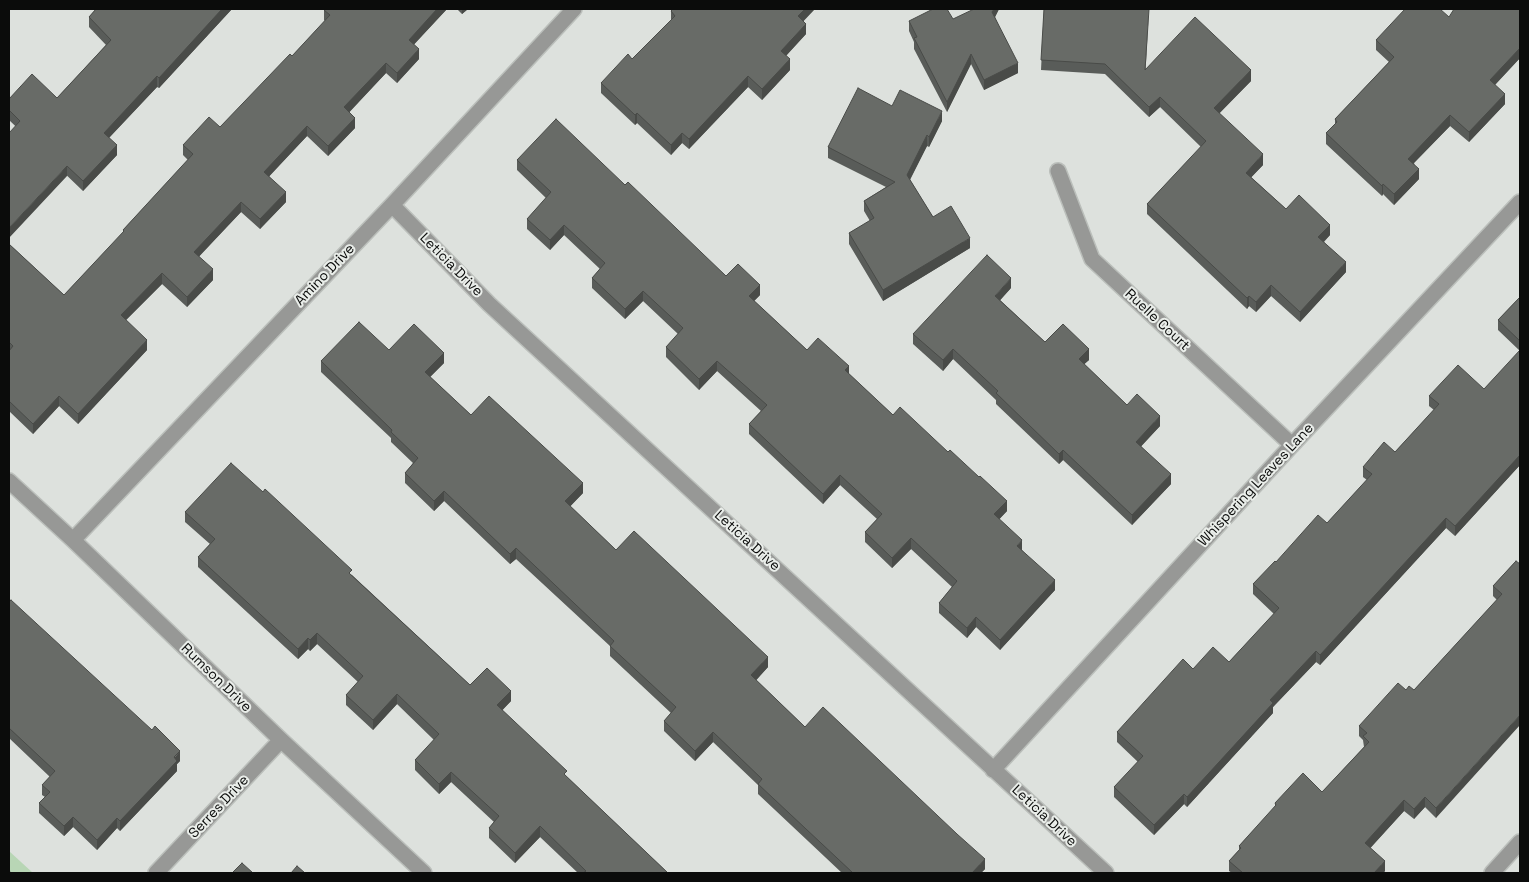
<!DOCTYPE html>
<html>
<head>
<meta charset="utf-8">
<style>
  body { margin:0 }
  #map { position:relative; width:1529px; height:882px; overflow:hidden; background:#dde1dd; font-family:"Space Grotesk",sans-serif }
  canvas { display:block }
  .frame { position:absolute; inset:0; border:10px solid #0b0c0b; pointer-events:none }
</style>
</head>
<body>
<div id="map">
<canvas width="1529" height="882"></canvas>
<div class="frame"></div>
</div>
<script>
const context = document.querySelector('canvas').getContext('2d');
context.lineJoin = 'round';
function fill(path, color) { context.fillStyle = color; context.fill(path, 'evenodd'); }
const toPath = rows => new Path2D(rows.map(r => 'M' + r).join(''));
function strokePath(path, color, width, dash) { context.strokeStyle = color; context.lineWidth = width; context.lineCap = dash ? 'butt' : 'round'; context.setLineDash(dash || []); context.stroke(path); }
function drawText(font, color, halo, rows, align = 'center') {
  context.font = font + ' "Space Grotesk",sans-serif'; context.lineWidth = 4; context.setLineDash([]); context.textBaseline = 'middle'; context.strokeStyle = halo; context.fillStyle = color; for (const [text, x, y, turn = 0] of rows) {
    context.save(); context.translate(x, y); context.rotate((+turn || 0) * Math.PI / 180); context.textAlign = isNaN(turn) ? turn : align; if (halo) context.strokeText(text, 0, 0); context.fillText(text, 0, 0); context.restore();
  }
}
const green = toPath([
  [9,851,33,873,9,873]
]);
const path = toPath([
  [9,872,11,873]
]);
const minor = toPath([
  [1058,171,1092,259,1292,445],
  [392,205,489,304,1106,873],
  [9,481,73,540,281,740,424,873],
  [73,540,392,205,574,9],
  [993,770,1292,445,1520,202],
  [156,873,281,740],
  [1492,873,1520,842]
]);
const wall = toPath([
  [96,9,232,9,159,88,157,87,109,138,117,155,83,191,9,120,9,99,57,98,106,45,89,27,89,17],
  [324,9,447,9,414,44,419,59,397,83,386,73,349,112,355,128,328,156,307,136,269,176,286,202,260,229,241,212,199,256,213,280,187,307,162,284,126,320,147,350,78,424,59,406,33,434,9,411,9,244,64,295,123,233,123,230,188,160,183,155,183,145,220,127,292,56,325,21,324,20],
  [457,9,468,9,462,14],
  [999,9,995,17,1018,73,984,90,971,64,947,112,914,49,914,42,909,31,909,21,953,19],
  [1044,9,1146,69,1251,81,1219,113,1263,165,1251,177,1286,209,1330,235,1324,242,1346,272,1300,322,1271,296,1256,312,1249,306,1247,309,1147,214,1147,204,1201,147,1160,107,1149,117,1105,74,1041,70],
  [1520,9,1520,58,1495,85,1505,104,1469,142,1450,126,1414,163,1419,179,1394,205,1383,194,1382,196,1326,144,1326,133,1335,124,1335,119,1389,62,1376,50,1376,40,1449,17],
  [671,11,803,21,806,34,786,56,790,70,762,100,748,87,689,149,682,143,671,155,637,123,635,125,601,93,601,83,632,59,671,20],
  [892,106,942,121,929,147,927,146,910,180,933,217,970,248,883,301,849,244,849,233,870,221,864,211,864,201,886,187,828,158,828,147],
  [517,160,625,185,726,276,760,295,754,301,807,350,849,374,893,415,1007,511,999,519,1022,550,1055,590,1000,650,976,627,967,638,939,613,939,603,952,587,911,549,892,568,865,542,865,532,877,519,840,485,823,504,749,434,749,424,761,411,717,371,699,390,666,357,666,347,678,334,643,301,625,319,592,288,592,278,600,269,564,235,550,250,527,229,527,219,546,198,517,170],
  [1011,288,1000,300,1045,342,1089,360,1084,364,1127,405,1160,426,1141,446,1171,484,1132,525,1063,460,1059,464,996,404,996,400,953,359,943,371,913,344,913,334],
  [1520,297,1520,465,1455,536,1446,528,1320,665,1316,662,1273,707,1273,713,1187,807,1184,804,1154,835,1114,797,1114,787,1138,762,1117,742,1117,732,1193,669,1229,662,1274,614,1253,594,1253,584,1276,562,1327,523,1367,480,1363,477,1363,467,1395,452,1434,410,1429,406,1429,396,1484,389,1520,351,1498,330,1498,320],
  [389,350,444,363,430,377,471,415,583,493,570,506,616,550,768,667,756,680,805,727,985,869,981,873,842,873,758,794,758,785,713,742,695,761,664,731,664,721,671,713,610,656,610,646,516,559,510,564,444,501,434,511,405,483,405,473,413,463,391,442,391,438,321,372,321,361],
  [185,512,352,575,470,685,511,701,502,710,567,777,668,873,578,873,540,837,515,863,489,838,489,828,494,822,451,782,439,794,415,770,415,760,434,740,397,704,373,730,346,705,346,695,358,682,317,644,310,651,308,649,298,659,198,567,198,557,210,544,185,522],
  [1516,561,1436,818,1425,807,1414,819,1404,811,1370,848,1385,871,1383,873,1232,873,1229,871,1229,861,1239,850,1239,846,1275,807,1275,803,1322,792,1364,747,1363,740,1359,736,1359,726,1406,690,1414,690,1497,600,1493,596,1493,586],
  [9,602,180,761,177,764,177,771,120,831,117,828,97,850,73,827,64,836,39,813,39,803,45,797,42,795,42,785,50,777,9,738]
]);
const shadedWall = toPath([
  [222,9,232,9,159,88,159,78],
  [437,9,447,9,409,50,409,40],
  [462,9,468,9,462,14],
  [805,9,815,9,798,27,798,16],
  [994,9,999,9,992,23,992,12],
  [1149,9,1145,80,1145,70],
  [806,24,806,34,781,61,781,51],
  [1520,48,1520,58,1490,90,1490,80],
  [419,49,419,59,397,83,397,73],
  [971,54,971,64,947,112,947,102],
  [790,59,790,70,762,100,762,89],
  [386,63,386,73,344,118,344,107],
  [1018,63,1018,73,984,90,984,80],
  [1251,70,1251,81,1214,119,1214,108],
  [157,76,157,87,104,143,104,133],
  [748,76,748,87,689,149,689,139],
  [1505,94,1505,104,1469,142,1469,132],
  [1160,97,1160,107,1149,117,1149,107],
  [942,111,942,121,929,147,929,137],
  [637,113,637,123,635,125,635,115],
  [1450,115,1450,126,1408,169,1408,159],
  [355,118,355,128,328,156,328,146],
  [307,126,307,136,264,182,264,172],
  [682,133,682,143,671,155,671,145],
  [927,135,927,146,907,185,907,175],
  [117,145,117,155,83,191,83,181],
  [1263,154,1263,165,1246,183,1246,173],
  [67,166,67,176,9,238,9,228],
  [1419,169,1419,179,1394,205,1394,194],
  [1383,184,1383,194,1382,196,1382,186],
  [286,192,286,202,260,229,260,219],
  [241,202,241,212,194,262,194,252],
  [564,225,564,235,550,250,550,240],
  [1330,225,1330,235,1318,247,1318,237],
  [970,238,970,248,883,301,883,290],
  [1346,262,1346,272,1300,322,1300,312],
  [213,269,213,280,187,307,187,297],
  [162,273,162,284,121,325,121,315],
  [1011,278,1011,288,995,306,995,296],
  [760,285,760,295,749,306,749,296],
  [1271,285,1271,296,1256,312,1256,302],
  [643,291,643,301,625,319,625,309],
  [1249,296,1249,306,1247,309,1247,298],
  [147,340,147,350,78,424,78,414],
  [953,349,953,359,943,371,943,360],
  [1089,349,1089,360,1079,369,1079,359],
  [444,353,444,363,425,382,425,372],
  [717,361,717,371,699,390,699,379],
  [849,366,849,376,845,370],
  [59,396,59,406,33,434,33,424],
  [1160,416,1160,426,1136,452,1136,442],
  [1063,450,1063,460,1059,464,1059,454],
  [1520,455,1520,465,1455,536,1455,526],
  [1171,474,1171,484,1132,525,1132,515],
  [840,475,840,485,823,504,823,494],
  [583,483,583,493,565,512,565,501],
  [444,491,444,501,434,511,434,501],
  [1007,501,1007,511,994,525,994,514],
  [1446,518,1446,528,1320,665,1320,655],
  [911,538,911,549,892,568,892,558],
  [1022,540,1022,551,1017,546],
  [516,548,516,559,510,564,510,554],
  [1055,580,1055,590,1000,650,1000,640],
  [976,617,976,627,967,638,967,628],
  [317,633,317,644,310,651,310,640],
  [308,638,308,649,298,659,298,649],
  [1316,651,1316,662,1273,707,1273,713,1187,807,1187,797,1270,700],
  [768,657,768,667,751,686,751,675],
  [511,691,511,701,497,716,497,705],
  [397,694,397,704,373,730,373,720],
  [1520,715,1520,725,1436,818,1436,808],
  [713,732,713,742,695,761,695,751],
  [180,751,180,761,177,764,177,771,120,831,120,821],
  [451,772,451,782,439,794,439,784],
  [1184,794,1184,804,1154,835,1154,825],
  [1425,797,1425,807,1414,819,1414,809],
  [1404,800,1404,811,1365,854,1365,843],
  [73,817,73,827,64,836,64,826],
  [117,818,117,828,97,850,97,840],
  [540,826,540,837,515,863,515,853],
  [985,859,985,869,981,873,972,873],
  [1385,861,1385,871,1383,873,1374,873]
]);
const building = toPath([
  [96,9,222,9,159,78,157,76,104,133,117,145,83,181,67,166,9,228,9,133,20,121,9,110,9,99,32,74,57,98,111,40,89,17,96,9],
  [324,9,437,9,409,40,419,49,397,73,386,63,344,107,355,118,328,146,307,126,264,172,286,192,260,219,241,202,194,252,213,269,187,297,162,273,121,315,147,340,78,414,59,396,33,424,9,401,9,351,13,346,9,342,9,244,64,295,124,231,123,230,193,154,183,145,209,117,220,127,290,54,292,56,330,15,324,10,324,9],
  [673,9,805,9,798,16,806,24,781,51,790,59,762,89,748,76,689,139,682,133,671,145,637,113,635,115,601,83,628,54,632,59,675,16,671,11,673,9],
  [933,9,947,9,953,19,974,9,994,9,992,12,1018,63,984,80,971,54,947,102,914,38,917,37,909,21,933,9],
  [1044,9,1149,9,1145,70,1195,17,1251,70,1214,108,1263,154,1246,173,1286,209,1299,195,1330,225,1318,237,1346,262,1300,312,1271,285,1256,302,1249,296,1247,298,1147,204,1206,141,1160,97,1149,107,1105,64,1041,60,1044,9],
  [1405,9,1440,9,1449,17,1454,9,1520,9,1520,48,1490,80,1505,94,1469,132,1450,115,1408,159,1419,169,1394,194,1383,184,1382,186,1326,133,1337,122,1335,119,1394,57,1376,40,1405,9],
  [858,88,892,106,900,90,942,111,929,137,927,135,907,175,933,217,951,206,970,238,883,290,849,233,874,218,864,201,895,182,828,147,858,88],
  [556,119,625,185,628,182,726,276,738,264,760,285,749,296,807,350,818,338,849,366,845,370,893,415,900,407,948,452,950,450,979,477,980,476,1007,501,994,514,1022,540,1017,546,1055,580,1000,640,976,617,967,628,939,603,957,581,911,538,892,558,865,532,882,514,840,475,823,494,749,424,767,405,717,361,699,379,666,347,683,328,643,291,625,309,592,278,605,263,564,225,550,240,527,219,551,192,517,160,556,119],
  [987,255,1011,278,995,296,1045,342,1063,324,1089,349,1079,359,1127,405,1137,394,1160,416,1136,442,1171,474,1132,515,1063,450,1059,454,996,393,998,391,953,349,943,360,913,334,987,255],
  [1520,297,1520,341,1498,320,1520,297],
  [359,322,389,350,414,324,444,353,425,372,471,415,489,396,583,483,565,501,616,550,634,531,768,657,751,675,805,727,823,707,957,834,985,859,972,873,853,873,758,784,762,779,713,732,695,751,664,721,676,707,610,646,614,641,516,548,510,554,444,491,434,501,405,473,418,458,391,432,392,430,321,361,359,322],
  [1520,350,1520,455,1455,526,1446,518,1320,655,1316,651,1270,700,1273,703,1187,797,1184,794,1154,825,1114,787,1143,756,1117,732,1183,659,1193,669,1213,647,1229,662,1279,608,1253,584,1275,561,1276,562,1318,515,1327,523,1372,474,1363,467,1384,442,1395,452,1439,404,1429,396,1458,365,1484,389,1520,350],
  [231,463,263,492,265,489,352,570,349,573,470,685,487,668,511,691,497,705,567,771,564,774,668,873,583,873,586,871,540,826,515,853,489,828,499,816,451,772,439,784,415,760,439,734,397,694,373,720,346,695,363,676,317,633,310,640,308,638,298,649,198,557,215,539,185,512,231,463],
  [1516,561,1520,564,1520,715,1436,808,1425,797,1414,809,1404,800,1365,843,1385,861,1374,873,1243,873,1229,861,1241,848,1239,846,1276,805,1275,803,1303,773,1322,792,1369,742,1363,736,1367,733,1359,726,1398,683,1406,690,1409,686,1414,690,1502,594,1493,586,1516,561],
  [11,600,152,730,155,726,180,751,174,757,177,761,120,821,117,818,97,840,73,817,64,826,39,803,50,792,42,785,55,771,9,728,9,602,11,600],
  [242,863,253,873,232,873,242,863],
  [297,866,305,873,291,873,297,866]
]);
const streetNames = [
  ["Leticia Drive",451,265,45],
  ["Amino Drive",325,275,-46],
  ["Ruelle Court",1157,320,43],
  ["Whispering Leaves Lane",1256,485,-47],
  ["Leticia Drive",747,541,42],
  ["Rumson Drive",216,678,44],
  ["Serres Drive",219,807,-47],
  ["Leticia Drive",1044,816,43]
];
fill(green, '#b8d6b5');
strokePath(minor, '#bbbfbb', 18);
strokePath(path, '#6d706d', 3, [1, 4]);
strokePath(minor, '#979896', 15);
fill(wall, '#595c59');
fill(shadedWall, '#494b48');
fill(building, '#686b67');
strokePath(building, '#494b48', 1);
drawText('14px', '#0b0c0b', '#eaeeea', streetNames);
</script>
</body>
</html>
